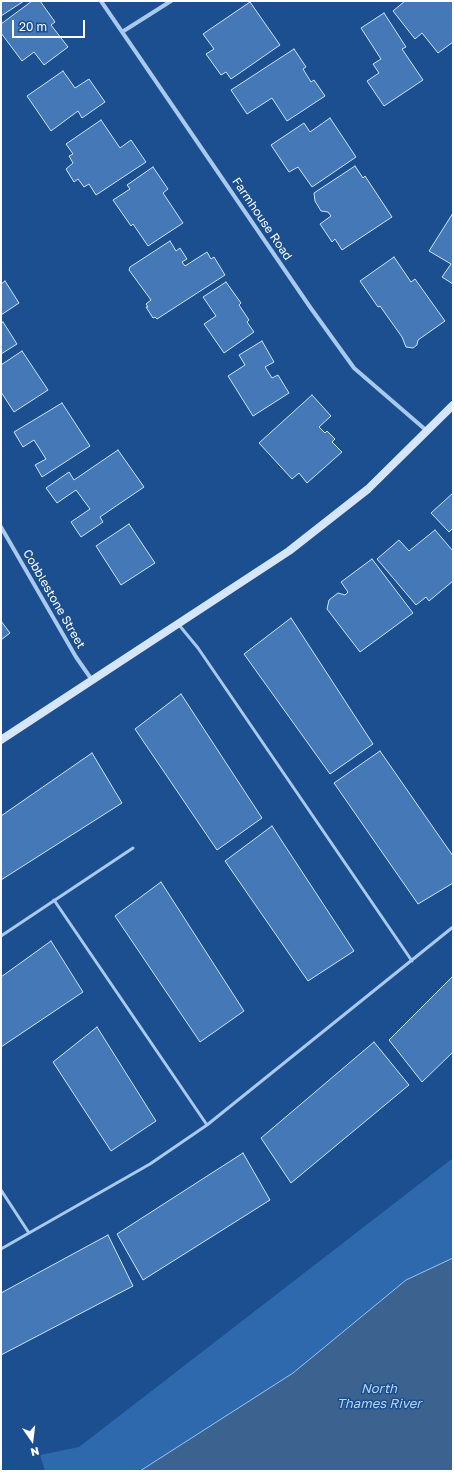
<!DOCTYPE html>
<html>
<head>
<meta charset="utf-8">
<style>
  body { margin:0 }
  #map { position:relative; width:454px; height:1472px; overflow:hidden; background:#1b4f8f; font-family:"Golos Text",sans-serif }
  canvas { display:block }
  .frame { position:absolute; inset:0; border:2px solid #fff; pointer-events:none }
  .north { position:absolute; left:12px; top:1420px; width:40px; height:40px; -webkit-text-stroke:3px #1b4f8f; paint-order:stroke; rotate:166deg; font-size:11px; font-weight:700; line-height:16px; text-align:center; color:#fff }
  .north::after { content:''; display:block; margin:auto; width:14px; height:18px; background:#fff; clip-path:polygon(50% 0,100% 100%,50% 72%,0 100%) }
  .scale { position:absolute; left:12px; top:20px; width:73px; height:18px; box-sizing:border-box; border:2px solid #fff; border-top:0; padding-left:5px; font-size:12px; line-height:14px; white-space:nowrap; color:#fff; -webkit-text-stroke:3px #1b4f8f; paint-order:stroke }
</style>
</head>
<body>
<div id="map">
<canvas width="454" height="1472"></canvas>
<div class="frame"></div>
<div class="north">N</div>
<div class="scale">20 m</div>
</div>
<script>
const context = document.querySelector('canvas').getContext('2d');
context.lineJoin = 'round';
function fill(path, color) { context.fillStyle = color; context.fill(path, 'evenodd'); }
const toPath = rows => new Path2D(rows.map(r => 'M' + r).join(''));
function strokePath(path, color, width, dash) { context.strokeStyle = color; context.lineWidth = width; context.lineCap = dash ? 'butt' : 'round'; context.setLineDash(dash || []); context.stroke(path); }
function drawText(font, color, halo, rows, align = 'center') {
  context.font = font + ' "Golos Text",sans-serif'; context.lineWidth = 3; context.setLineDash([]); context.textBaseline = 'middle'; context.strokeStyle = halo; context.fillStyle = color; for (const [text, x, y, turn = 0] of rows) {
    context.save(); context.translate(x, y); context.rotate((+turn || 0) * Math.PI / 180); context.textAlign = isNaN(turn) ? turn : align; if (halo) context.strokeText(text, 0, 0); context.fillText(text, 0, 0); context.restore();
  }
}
const green = toPath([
  [453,1158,453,1269,286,1385,153,1471,45,1471,40,1455,79,1447]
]);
const water = toPath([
  [453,1258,453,1471,140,1471,293,1373,406,1280,453,1258]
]);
const building = toPath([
  [1,1,24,1,1,16,1,1],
  [32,1,40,1,55,22,51,25,68,47,44,65,34,52,22,61,1,33,1,24,32,1],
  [405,1,453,1,453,42,438,53,422,33,415,39,393,11,405,1],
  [250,2,280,45,231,79,226,72,221,75,206,54,214,49,203,34,250,2],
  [384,13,406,47,402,49,423,80,384,106,367,81,379,73,373,64,381,59,361,28,384,13],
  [294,49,306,67,303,69,311,82,314,80,325,96,287,121,272,98,247,114,231,90,294,49],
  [63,71,75,88,89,79,105,102,82,118,78,111,51,131,27,96,63,71],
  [330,118,356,157,312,187,298,167,289,172,271,145,304,123,310,132,330,118],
  [101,120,120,148,131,140,146,162,96,195,89,184,84,187,78,179,74,182,66,169,73,163,69,156,73,154,66,144,101,120],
  [355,166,363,178,365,176,392,217,342,250,335,239,332,242,320,224,331,216,328,212,321,211,315,201,314,193,355,166],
  [153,167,168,189,163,193,183,223,148,246,133,224,131,226,113,200,130,189,127,185,153,167],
  [453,213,453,284,442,277,451,264,429,251,453,213],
  [170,241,176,251,180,248,187,259,182,262,185,266,207,252,211,259,214,257,225,275,157,319,155,317,153,318,146,307,148,307,146,304,151,300,129,270,130,267,170,241],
  [394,257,411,282,415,279,445,321,418,340,417,345,413,348,406,347,402,337,380,306,378,307,360,281,394,257],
  [5,281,19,303,1,315,1,284,5,281],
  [226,282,241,303,239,305,249,320,247,322,254,332,224,353,204,324,216,316,203,297,226,282],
  [3,322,17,344,1,354,1,323,3,322],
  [262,341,274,362,265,367,272,378,278,375,289,393,253,416,228,376,245,365,239,355,262,341],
  [22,351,48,390,14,412,1,392,1,365,22,351],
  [312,395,331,416,319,427,325,433,327,431,335,439,332,442,342,452,307,483,299,473,292,479,259,443,312,395],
  [62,403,90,446,42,477,35,465,46,459,34,440,23,447,14,432,62,403],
  [118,450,144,487,100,517,103,522,81,537,71,522,90,509,76,490,57,503,46,488,69,472,74,480,118,450],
  [453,493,453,528,449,532,431,513,453,493],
  [129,524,155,563,121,585,96,546,129,524],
  [435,530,453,551,453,581,429,601,426,597,416,605,377,559,399,540,409,551,435,530],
  [372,559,413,613,360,652,327,609,329,600,338,593,345,595,348,592,341,582,372,559],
  [291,618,373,744,330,774,244,654,291,618],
  [1,621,10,633,1,640,1,621],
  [181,694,262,818,217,850,135,729,181,694],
  [380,751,453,856,453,883,418,904,334,783,380,751],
  [92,753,122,803,1,880,1,816,92,753],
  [272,826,354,951,308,981,225,861,272,826],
  [161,882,244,1011,200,1042,115,916,161,882],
  [51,941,83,992,1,1047,1,977,51,941],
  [453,976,453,1052,422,1082,389,1040,453,976],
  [97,1027,156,1121,111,1151,53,1062,97,1027],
  [374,1042,409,1085,291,1183,261,1138,374,1042],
  [243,1153,270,1200,143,1280,117,1234,243,1153],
  [108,1235,133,1286,1,1355,1,1293,108,1235]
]);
const lane = toPath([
  [179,625,198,648,412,961],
  [54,900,207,1125],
  [1,936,133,848],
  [1,1190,29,1233],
  [1,1249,150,1164,207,1125,453,927]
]);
const street = toPath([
  [101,1,310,307,354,368,427,431],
  [122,32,171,1],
  [1,527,76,657,92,680]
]);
const secondary = toPath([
  [1,740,289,551,368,489,453,405]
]);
const streetNames = [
  ["Farmhouse Road",262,219,56],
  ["Cobblestone Street",54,599,60]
];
const waterNames = [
  ["North",379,1389],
  ["Thames River",379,1404]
];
fill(green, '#2e69ad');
fill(water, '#3c6290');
strokePath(water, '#9cc4f0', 1);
fill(building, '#4478b7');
strokePath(building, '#cfe3fa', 1);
strokePath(lane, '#a9c9ee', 3);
strokePath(street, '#a9c9ee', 4);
strokePath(secondary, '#d6e6fa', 8);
drawText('12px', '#fff', '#1b4f8f', streetNames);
drawText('italic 13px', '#b5d3f5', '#1b4f8f', waterNames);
</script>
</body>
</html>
